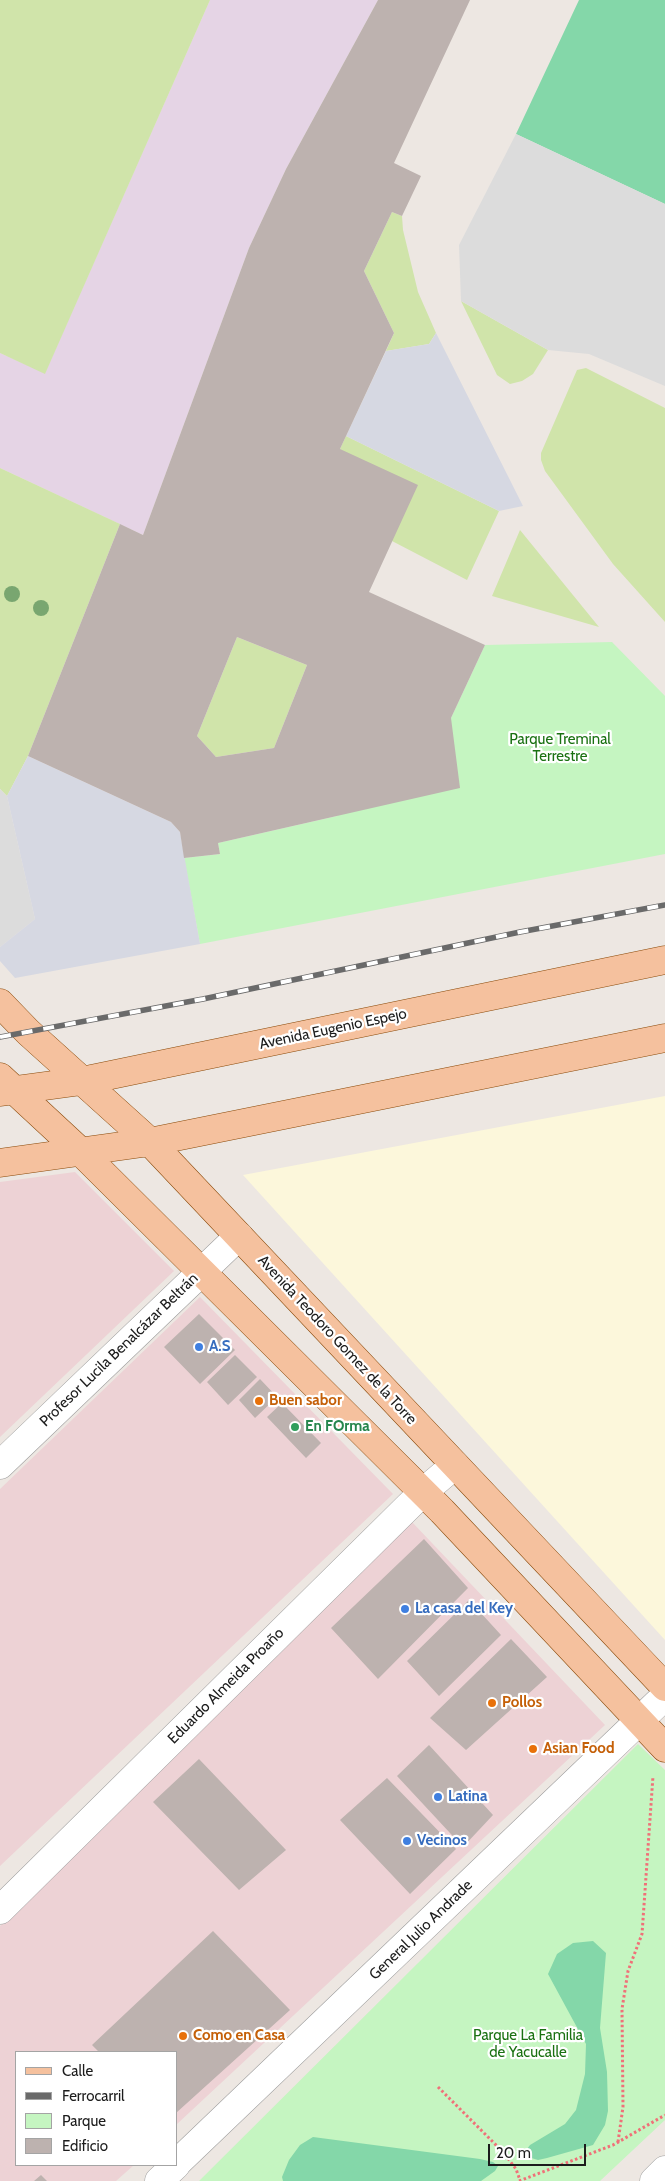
<!DOCTYPE html>
<html>
<head>
<meta charset="utf-8">
<style>
  body { margin:0 }
  #map { position:relative; width:665px; height:2181px; overflow:hidden; background:#ede7e2; font-family:Cabin,sans-serif }
  canvas { display:block }
  .legend { position:absolute; left:15px; top:2051px; width:162px; height:115px; box-sizing:border-box; background:#fff; border:1px solid #a4a4a4; margin:0; padding:6px 9px; list-style:none; font-size:15px; color:#1c1c1c }
  .legend li { display:flex; align-items:center; gap:10px; height:25px }
  .legend b { width:25px; border:1px solid #a4a4a4 }
  .scale { position:absolute; left:488px; top:2144px; width:98px; height:22px; box-sizing:border-box; border:2px solid #1c1c1c; border-top:0; padding-left:6px; font-size:15px; line-height:18px; white-space:nowrap; color:#1c1c1c; -webkit-text-stroke:4px #fff; paint-order:stroke }
</style>
</head>
<body>
<div id="map">
<canvas width="665" height="2181"></canvas>
<ul class="legend">
<li><b style="height:6px;background:#f5c19e"></b>Calle</li>
<li><b style="height:6px;background:#6a6a6a"></b>Ferrocarril</li>
<li><b style="height:14px;background:#c5f5c1"></b>Parque</li>
<li><b style="height:14px;background:#bdb2af"></b>Edificio</li>
</ul>
<div class="scale">20 m</div>
</div>
<script>
const context = document.querySelector('canvas').getContext('2d');
context.lineJoin = 'round';
function fill(path, color) { context.fillStyle = color; context.fill(path, 'evenodd'); }
const toPath = rows => new Path2D(rows.map(r => 'M' + r).join(''));
function strokePath(path, color, width, dash) { context.strokeStyle = color; context.lineWidth = width; context.lineCap = dash ? 'butt' : 'round'; context.setLineDash(dash || []); context.stroke(path); }
function drawText(font, color, halo, rows, align = 'center') {
  context.font = font + ' Cabin,sans-serif'; context.lineWidth = 4.5; context.setLineDash([]); context.textBaseline = 'middle'; context.strokeStyle = halo; context.fillStyle = color; for (const [text, x, y, turn = 0] of rows) {
    context.save(); context.translate(x, y); context.rotate((+turn || 0) * Math.PI / 180); context.textAlign = isNaN(turn) ? turn : align; if (halo) context.strokeText(text, 0, 0); context.fillText(text, 0, 0); context.restore();
  }
}
const commercial = toPath([
  [75,1172,174,1271,0,1437,0,1182],
  [200,1297,393,1494,0,1866,0,1489],
  [412,1522,605,1725,176,2125,176,2052,16,2052,16,2165,134,2165,116,2181,0,2181,0,1926]
]);
const industrial = toPath([
  [210,0,378,0,286,169,249,248,143,535,0,468,0,353,45,373]
]);
const education = toPath([
  [665,1096,665,1640,243,1175]
]);
const grass = toPath([
  [0,0,210,0,45,374,0,353],
  [392,212,402,216,403,230,418,292,436,333,429,344,386,351,394,333,364,271],
  [461,301,548,350,533,374,522,381,510,384,497,375],
  [586,368,665,408,665,622,613,564,545,471,541,460,541,453,577,370],
  [346,436,499,511,467,580,392,541,340,449],
  [0,468,120,524,28,756,7,796,0,789],
  [520,530,599,627,492,596],
  [237,637,307,665,274,748,216,757,197,736]
]);
const park = toPath([
  [612,642,665,696,665,854,200,944,184,858,220,854,218,843,337,816,451,718,485,645],
  [638,1744,665,1770,665,2120,600,2181,199,2181]
]);
const pitch = toPath([
  [579,0,665,0,665,204,516,134],
  [593,1941,606,1953,600,2028,607,2072,608,2111,605,2125,593,2145,547,2158,538,2160,528,2157,524,2153,530,2145,565,2124,576,2110,585,2074,586,2044,548,1974,557,1954,573,1943],
  [313,2137,480,2159,493,2162,498,2166,495,2171,481,2181,283,2181,282,2177,289,2160,300,2145]
]);
const parking = toPath([
  [516,134,665,204,665,386,589,354,548,350,461,301,459,245],
  [0,789,7,796,35,919,0,947]
]);
const plaza = toPath([
  [436,333,523,506,499,511,346,436,386,351,429,344],
  [28,756,171,822,180,832,200,944,15,978,0,961,0,947,35,919,7,796]
]);
const building = toPath([
  [378,0,470,0,394,163,421,176,402,216,392,212,364,271,394,333,340,449,418,485,369,592,485,645,451,718,460,788,218,843,220,854,184,858,180,832,171,822,28,756,120,524,143,535,249,248,286,169],
  [237,637,307,665,274,748,216,757,197,736],
  [199,1314,235,1350,200,1384,164,1347],
  [235,1355,257,1377,228,1405,207,1382],
  [260,1379,277,1397,255,1418,239,1400],
  [282,1403,321,1443,306,1458,267,1417],
  [424,1539,468,1588,378,1679,331,1628],
  [469,1600,501,1635,439,1696,407,1661],
  [511,1639,547,1677,466,1750,430,1718],
  [429,1745,493,1815,463,1847,397,1776],
  [199,1759,286,1850,239,1890,153,1802],
  [387,1778,456,1849,410,1894,340,1820],
  [213,1931,290,2010,176,2113,176,2052,99,2052,92,2045],
  [41,2175,47,2181,34,2181]
]);
const path = toPath([
  [438,2087,503,2152,516,2169,520,2180],
  [618,2142,623,2107,622,2009,628,1971,642,1934,653,1776],
  [519,2181,613,2145,665,2115]
]);
const minor = toPath([
  [0,1465,239,1236],
  [0,1910,423,1492,455,1465],
  [176,2164,665,1696],
  [159,2181,176,2165],
  [654,2181,665,2170]
]);
const major = toPath([
  [0,1003,28,1032,150,1142,665,1687],
  [0,1077,82,1153,442,1511,665,1748],
  [1,1092,82,1081,665,960],
  [0,1163,150,1142,665,1038]
]);
const rail = toPath([
  [0,1037,203,999,520,932,665,905]
]);
const trees = [
  [12,594],
  [41,608]
];
const markers = [
  [199,1347,5,"#3f7fe0"],
  [259,1401,5,"#e8710a"],
  [295,1427,5,"#2e9e5b"],
  [405,1609,5,"#3f7fe0"],
  [492,1703,5,"#e8710a"],
  [533,1749,5,"#e8710a"],
  [438,1797,5,"#3f7fe0"],
  [407,1841,5,"#3f7fe0"],
  [183,2036,5,"#e8710a"]
];
const parkNames = [
  ["Parque Treminal",560,740],
  ["Terrestre",560,757],
  ["Parque La Familia",528,2036],
  ["de Yacucalle",528,2053]
];
const streetNames = [
  ["Avenida Eugenio Espejo",333,1029,-12],
  ["Avenida Teodoro Gomez de la Torre",337,1340,47],
  ["Profesor Lucila Benalcázar Beltrán",119,1350,-44],
  ["Eduardo Almeida Proaño",226,1686,-45],
  ["General Julio Andrade",421,1930,-44]
];
const shopNames = [
  ["A.S",209,1347],
  ["La casa del Key",415,1609],
  ["Latina",448,1797],
  ["Vecinos",417,1841]
];
const foodNames = [
  ["Buen sabor",269,1401],
  ["Pollos",502,1703],
  ["Asian Food",543,1749],
  ["Como en Casa",193,2036]
];
const leisureNames = [
  ["En FOrma",305,1427]
];
fill(commercial, '#edd2d5');
fill(industrial, '#e5d4e5');
fill(education, '#fcf7db');
fill(grass, '#d0e4aa');
fill(park, '#c5f5c1');
fill(pitch, '#84d7a9');
fill(parking, '#dcdcdc');
fill(plaza, '#d6d8e2');
fill(building, '#bdb2af');
strokePath(minor, '#9d9d9d', 29);
strokePath(major, '#8a4a0a', 29);
strokePath(path, '#f07078', 3, [2.5, 2.5]);
strokePath(minor, '#fff', 28);
strokePath(major, '#f5c19e', 28);
strokePath(rail, '#6a6a6a', 5.5);
strokePath(rail, '#fff', 4, [11]);
context.fillStyle = '#79a670';
for (const [x, y] of trees) { context.beginPath(); context.arc(x, y, 8, 0, 2 * Math.PI); context.fill(); }
for (const [x, y, r, color] of markers) { const dot = new Path2D(); dot.arc(x, y, r, 0, 2 * Math.PI); context.fillStyle = color; context.fill(dot); strokePath(dot, '#fff', 2); }
drawText('15px', '#1a7112', '#fff', parkNames);
drawText('15px', '#1c1c1c', '#fff', streetNames);
drawText('bold 15px', '#366cbe', '#fff', shopNames, 'left');
drawText('bold 15px', '#c56008', '#fff', foodNames, 'left');
drawText('bold 15px', '#27864d', '#fff', leisureNames, 'left');
</script>
</body>
</html>
